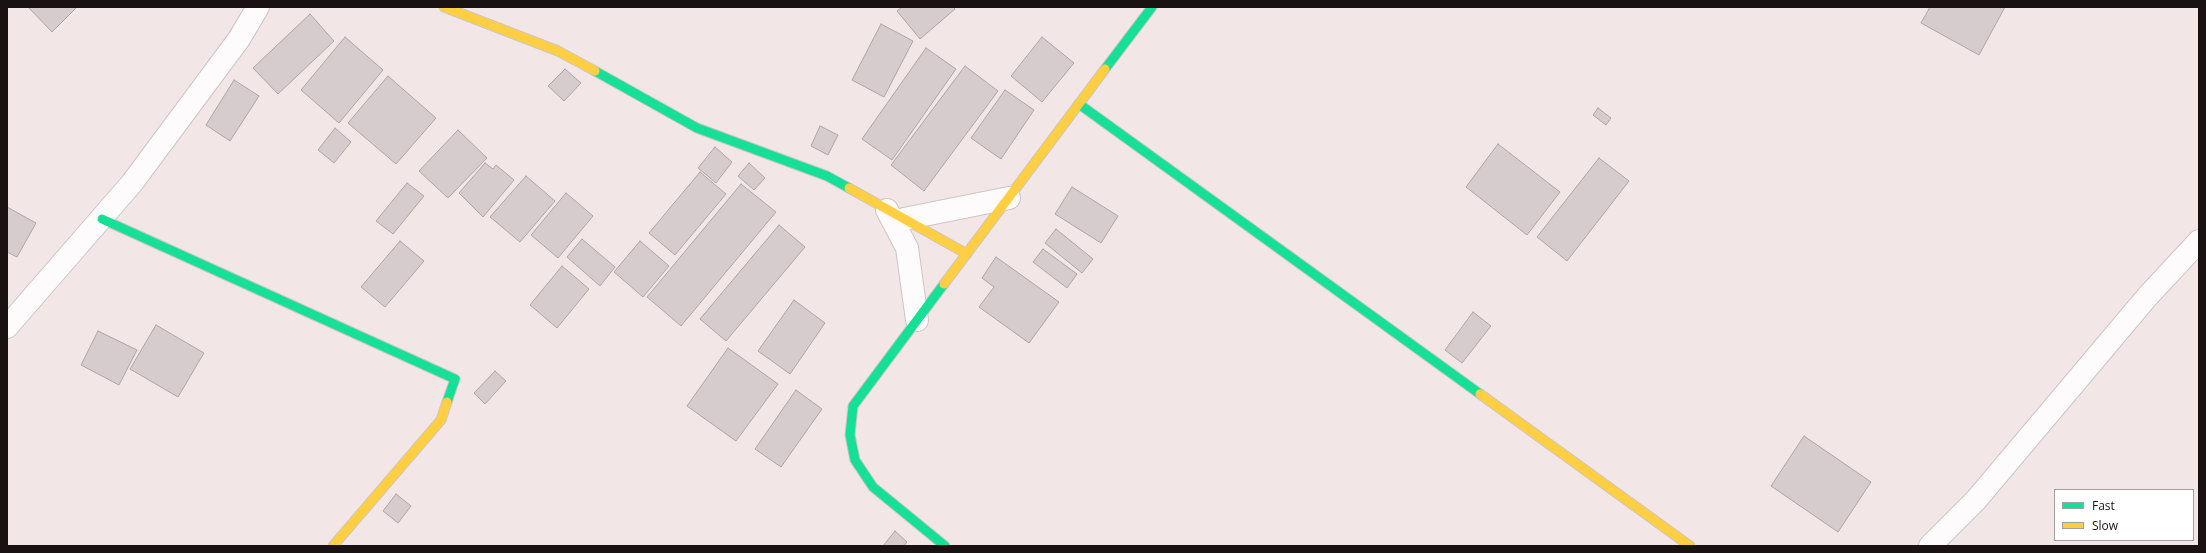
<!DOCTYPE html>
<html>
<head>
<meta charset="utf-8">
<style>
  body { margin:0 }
  #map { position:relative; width:2206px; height:553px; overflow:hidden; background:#f3e6e7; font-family:"Open Sans",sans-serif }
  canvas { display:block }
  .frame { position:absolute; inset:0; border:8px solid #191112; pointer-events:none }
  .legend { position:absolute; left:2054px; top:489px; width:140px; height:52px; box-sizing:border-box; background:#fff; border:1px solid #a3a0a0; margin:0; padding:5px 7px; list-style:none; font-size:12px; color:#191112 }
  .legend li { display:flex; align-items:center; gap:8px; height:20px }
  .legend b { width:20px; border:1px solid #a3a0a0 }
</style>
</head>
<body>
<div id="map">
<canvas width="2206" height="553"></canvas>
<div class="frame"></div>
<ul class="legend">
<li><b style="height:5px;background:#16e098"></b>Fast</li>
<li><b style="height:5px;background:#ffcf43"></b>Slow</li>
</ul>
</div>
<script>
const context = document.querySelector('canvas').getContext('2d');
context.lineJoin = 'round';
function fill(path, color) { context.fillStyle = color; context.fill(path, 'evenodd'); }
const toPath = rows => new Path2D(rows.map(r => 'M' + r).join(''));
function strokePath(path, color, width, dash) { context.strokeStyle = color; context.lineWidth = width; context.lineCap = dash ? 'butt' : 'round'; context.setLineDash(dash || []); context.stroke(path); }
const building = toPath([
  [28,7,75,7,76,8,52,32,28,7],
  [902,7,953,7,955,9,920,39,897,11,902,7],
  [1930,7,2005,7,1979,55,1921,23,1930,7],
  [310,14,334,41,278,94,253,68,310,14],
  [881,24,913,41,884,97,852,80,881,24],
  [345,37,383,70,339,123,301,90,345,37],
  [1042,37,1074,63,1042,102,1011,76,1042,37],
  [926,48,956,69,892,160,862,139,926,48],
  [965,66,998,91,924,191,891,165,965,66],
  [565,69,581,83,564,101,548,86,565,69],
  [388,76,436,118,396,164,348,123,388,76],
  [234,80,259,96,230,141,206,125,234,80],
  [1005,90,1034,110,1001,159,971,138,1005,90],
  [1598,108,1611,118,1606,125,1593,115,1598,108],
  [820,126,838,135,828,155,811,146,820,126],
  [335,128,351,142,334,163,318,150,335,128],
  [458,130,487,158,448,198,419,171,458,130],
  [1498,144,1560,192,1527,235,1466,187,1498,144],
  [715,147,732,162,716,183,698,168,715,147],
  [1599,158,1629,181,1567,261,1537,237,1599,158],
  [485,163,493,169,496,165,514,180,483,217,459,193,485,163],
  [749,163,765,178,754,190,738,176,749,163],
  [700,172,726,194,675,255,649,233,700,172],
  [526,176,555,201,520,242,490,217,526,176],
  [407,183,424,196,393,234,376,221,407,183],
  [741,184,776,212,681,326,647,297,741,184],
  [1072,187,1118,216,1101,243,1055,214,1072,187],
  [566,193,593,216,558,258,531,235,566,193],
  [7,207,36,223,17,257,7,252,7,207],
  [779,225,805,247,726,341,700,319,779,225],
  [1056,229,1093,259,1082,273,1045,243,1056,229],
  [582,239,615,267,600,286,567,257,582,239],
  [400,241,424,261,385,307,361,287,400,241],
  [640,241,669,266,643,297,614,272,640,241],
  [1043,249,1077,274,1067,288,1033,262,1043,249],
  [996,257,1059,302,1029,343,979,307,994,287,982,278,996,257],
  [562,266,589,289,557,328,530,305,562,266],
  [794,300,825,323,790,374,758,351,794,300],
  [1473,312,1491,326,1462,363,1445,350,1473,312],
  [156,325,204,353,178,397,130,369,156,325],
  [98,331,137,350,119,385,81,365,98,331],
  [728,348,778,384,736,441,687,406,728,348],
  [495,371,506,381,485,404,474,393,495,371],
  [796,390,822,409,781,467,755,449,796,390],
  [1804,436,1871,482,1838,532,1771,486,1804,436],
  [396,494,411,506,398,523,383,511,396,494],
  [895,531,907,542,904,546,883,546,895,531]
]);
const street = toPath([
  [887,210,907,248,917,320],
  [904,219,1009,198],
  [7,327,132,183,239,39,258,7],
  [1930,546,1976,500,2147,297,2199,241]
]);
const fast = toPath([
  [1105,69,1152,7],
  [595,71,697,128,827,176,849,188],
  [1079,104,1480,394],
  [102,219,455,379,447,402],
  [944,284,853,406,850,435,855,460,873,487,945,546]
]);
const slow = toPath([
  [444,7,558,51,595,71],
  [849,188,967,254],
  [944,284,1105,69],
  [1480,394,1690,546],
  [333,546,441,420,447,402]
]);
fill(building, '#d6ccce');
strokePath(building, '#aea4a6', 1);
strokePath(street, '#cdc5c5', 24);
strokePath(fast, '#cdc5c5', 11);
strokePath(slow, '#cdc5c5', 11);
strokePath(street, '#fdfbfb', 22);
strokePath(fast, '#16e098', 9);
strokePath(slow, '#ffcf43', 9);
</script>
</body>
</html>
